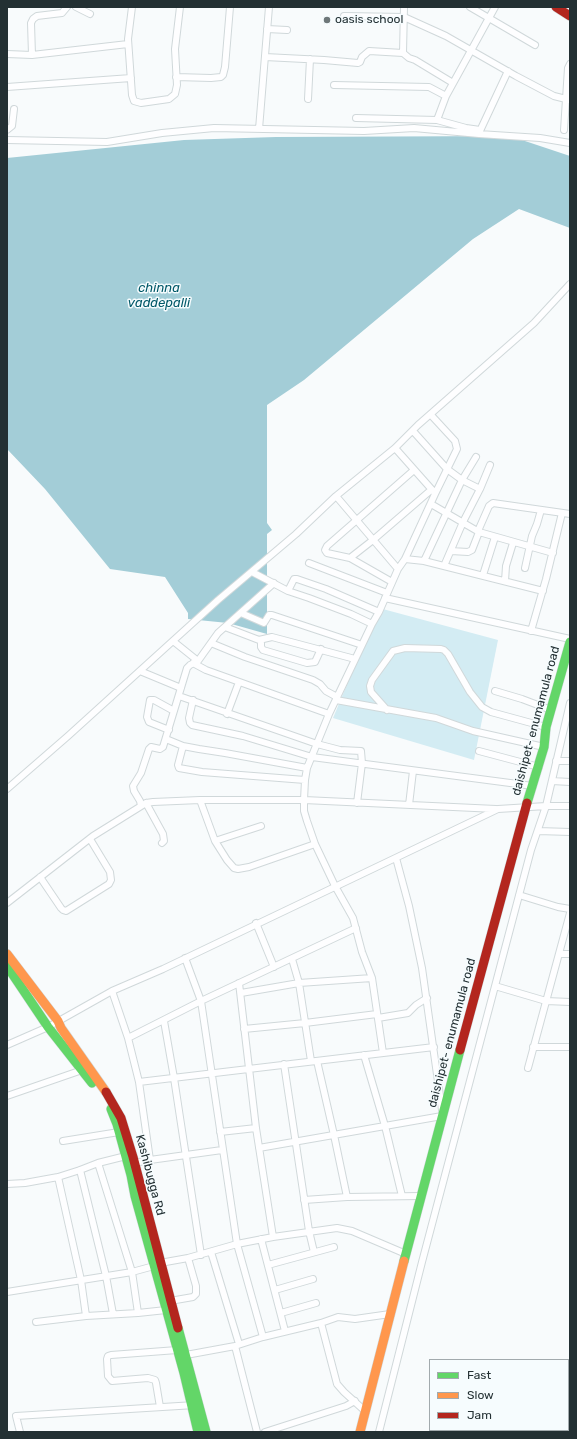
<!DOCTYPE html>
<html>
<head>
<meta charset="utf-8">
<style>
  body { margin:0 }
  #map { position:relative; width:577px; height:1439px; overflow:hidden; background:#f8fbfc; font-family:Rubik,sans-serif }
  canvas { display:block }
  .frame { position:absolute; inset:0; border:8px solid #233033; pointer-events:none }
  .legend { position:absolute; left:429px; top:1359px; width:140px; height:72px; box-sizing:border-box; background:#f6fcfe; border:1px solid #a2aaad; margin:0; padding:5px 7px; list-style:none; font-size:12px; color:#233033 }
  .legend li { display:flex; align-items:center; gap:8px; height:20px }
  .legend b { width:20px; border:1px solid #a2aaad }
</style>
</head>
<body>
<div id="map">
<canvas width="577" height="1439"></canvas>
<div class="frame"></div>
<ul class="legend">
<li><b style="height:5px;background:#63d668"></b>Fast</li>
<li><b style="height:5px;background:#ff974d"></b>Slow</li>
<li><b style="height:5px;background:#b3261e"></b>Jam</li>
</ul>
</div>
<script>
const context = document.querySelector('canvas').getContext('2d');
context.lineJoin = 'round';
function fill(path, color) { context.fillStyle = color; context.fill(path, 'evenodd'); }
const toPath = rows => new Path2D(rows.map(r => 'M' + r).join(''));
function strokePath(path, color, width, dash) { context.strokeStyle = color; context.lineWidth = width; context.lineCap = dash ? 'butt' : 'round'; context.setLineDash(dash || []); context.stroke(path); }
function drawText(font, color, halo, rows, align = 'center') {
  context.font = font + ' Rubik,sans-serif'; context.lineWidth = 3; context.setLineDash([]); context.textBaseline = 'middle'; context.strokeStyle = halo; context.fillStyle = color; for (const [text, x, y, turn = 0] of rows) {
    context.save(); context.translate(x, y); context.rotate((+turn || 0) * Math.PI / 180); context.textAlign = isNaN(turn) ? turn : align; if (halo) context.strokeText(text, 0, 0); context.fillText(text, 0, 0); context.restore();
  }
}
const green = toPath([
  [379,608,498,640,474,760,333,718]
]);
const water = toPath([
  [510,136,570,156,570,228,519,209,473,239,304,380,267,405,267,523,272,530,267,534,267,634,228,623,188,619,188,613,165,577,110,569,45,489,7,449,7,158,184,140,276,137]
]);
const street = toPath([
  [76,7,90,14],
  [132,7,128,39,132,95,134,101,141,103,169,99,175,94,177,85,175,49,180,7],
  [470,7,535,45],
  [344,16,404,17,446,36,516,76,554,96,570,100],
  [267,29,287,30],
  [403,53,404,7],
  [7,54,32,55,128,44],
  [32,55,31,23,33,19,37,16,62,13,67,7],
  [265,57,324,60,358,63,360,62,362,57,369,51,403,53,409,58,415,60,453,83],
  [176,77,211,78,221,77,223,75,225,67,230,7],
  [334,85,429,87,446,96],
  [7,87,131,78],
  [308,99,310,59],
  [356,118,437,120,466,128,480,130],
  [437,120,446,96,495,7],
  [259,129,269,7],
  [7,130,12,126,14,109],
  [564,130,568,68,570,64],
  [479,133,508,71],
  [7,140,107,142,162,133,214,128,364,131,414,128,479,134,540,138,570,143],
  [413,431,447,469,462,480,480,489],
  [395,448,434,492],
  [414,470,327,546,325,550,327,553,350,558,373,540,431,490],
  [336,496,398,569],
  [431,504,479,532,553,553],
  [478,531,489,506,493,503,570,514],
  [451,551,468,552,472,550,479,532],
  [350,558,392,582],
  [405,559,424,561,543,591],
  [424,561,462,480,476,457],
  [309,563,387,593],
  [444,566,463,522,480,489,490,465],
  [525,568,532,536,537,524,541,510],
  [252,572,288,591,309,598,351,614,372,624],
  [483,575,495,537],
  [505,581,506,566,513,543],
  [288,591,294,579,297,579,326,589,379,612],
  [385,598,570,639],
  [241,613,264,623,269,615,272,615,362,645],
  [225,627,259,640,272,637,355,659],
  [531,631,546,579,562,513],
  [261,640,261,647,263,650,307,663,315,662,321,649],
  [173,641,198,661],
  [211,643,245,657,313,680,320,684,326,691,337,697],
  [193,663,206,670,329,714],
  [140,671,181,688],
  [495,691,522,699,551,710],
  [179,696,317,744,340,750,361,751,362,763,357,803],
  [193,700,189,718,190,723,192,725,243,736,312,757,533,786],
  [336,700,436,718,473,731,544,747],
  [387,710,371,692,370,686,372,680,393,651,405,648,441,649,444,650,448,654,470,692,482,707,491,712,546,727],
  [227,714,239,682],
  [169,730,149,722,147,717,150,700,154,700,174,711],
  [166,739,183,746,199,749,225,753,307,768],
  [183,746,178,765,179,768,202,772,305,780],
  [479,751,539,767],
  [556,761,570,761],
  [552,781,570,782],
  [7,789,68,736,218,600,296,534,336,496,395,448,418,425,534,323,570,284],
  [200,800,215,841,227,860,234,868,238,869,249,867,315,844],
  [146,803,163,834,164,841,162,843],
  [409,805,413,771],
  [141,806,140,801,134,791,133,786,141,773,149,749,151,747,160,749,163,747,187,668,190,665,198,661,218,633,274,583],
  [538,831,570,832],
  [215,841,261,826],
  [396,858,409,906,422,968,442,1110],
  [40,877,61,908,63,910,66,911,109,884,111,880,110,872,90,839],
  [519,895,558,907,570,909],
  [7,903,93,836,146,803,153,802,200,800,304,800,496,809],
  [256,923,274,967],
  [559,954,570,954],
  [185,958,201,1001,237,1244,263,1337],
  [292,959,299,983,311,1061],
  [372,978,362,952,353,918,335,886,315,844,307,821,304,811,304,800,305,780,307,768,329,714,372,624,379,612,398,569,405,559,435,494,457,449,455,441,431,415],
  [239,983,256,1128,273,1237],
  [495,986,546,1001,570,1002],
  [112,991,128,1038,139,1082,150,1160],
  [241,993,299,983,372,978,383,1053],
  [378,1018,408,1013,416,1005,427,998],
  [164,1021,174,1078,201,1255],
  [244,1029,305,1023,377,1014],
  [128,1038,201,1001,356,928],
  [7,1045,48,1027,112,991,163,969,498,809,546,806,570,806],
  [533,1047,570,1047],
  [364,1055,385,1126,402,1196],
  [317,1061,334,1135,347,1197],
  [284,1064,309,1231,314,1252],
  [528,1068,570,913],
  [139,1082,434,1047],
  [7,1096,85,1069],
  [220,1132,256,1128],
  [63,1141,119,1132],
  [259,1148,442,1116],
  [98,1163,132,1272,138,1313],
  [134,1163,150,1160,222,1150],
  [80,1170,106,1276,113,1314],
  [58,1177,81,1280,86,1316],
  [7,1184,25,1183,58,1177,80,1170,98,1163,126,1156],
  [304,1200,347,1197,421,1196],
  [261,1239,285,1331],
  [211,1252,239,1344],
  [160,1263,188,1258,237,1244,273,1237,337,1228,352,1231,406,1254],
  [268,1265,334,1247],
  [275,1290,313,1279],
  [7,1292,132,1272,154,1266],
  [170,1301,193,1297,196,1294,196,1286,188,1258],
  [281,1313,316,1303],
  [36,1322,86,1316,138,1313,166,1310],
  [321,1323,337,1384,344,1392,365,1411],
  [235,1346,257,1432],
  [186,1355,235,1346,263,1337,321,1323,338,1317,355,1319,390,1314],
  [568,1394,570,1394],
  [160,1407,156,1383,155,1380,148,1378,112,1381,108,1376,107,1359,108,1356,111,1355,177,1350],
  [20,1432,16,1416,195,1405],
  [265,1432,346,1406,355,1401],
  [379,1432,422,1262,531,850,546,806,570,703]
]);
const fast = toPath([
  [527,803,544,747,546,727,570,642],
  [7,966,48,1027,92,1083],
  [111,1109,117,1124,131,1175,135,1196,184,1373,198,1432],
  [404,1261,460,1050],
  [178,1328,206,1432]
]);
const slow = toPath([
  [7,954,58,1021,61,1028,106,1092],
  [360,1432,404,1261]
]);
const jam = toPath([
  [556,7,570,16],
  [460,1050,527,803],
  [106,1092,121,1118,133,1157,178,1328]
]);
const markers = [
  [327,20,4,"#6e7779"]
];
const poiNames = [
  ["oasis school",335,20]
];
const streetNames = [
  ["daishipet- enumamula road",536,721,-75],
  ["daishipet- enumamula road",452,1033,-75],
  ["Kashibugga Rd",150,1175,75]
];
const waterNames = [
  ["chinna",159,288],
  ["vaddepalli",159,303]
];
fill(green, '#d3ecf3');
fill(water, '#a3cdd7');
strokePath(street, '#d0d8da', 8);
strokePath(fast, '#d0d8da', 10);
strokePath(slow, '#d0d8da', 10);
strokePath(jam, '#d0d8da', 10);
strokePath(street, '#fefeff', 6);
strokePath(fast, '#63d668', 9);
strokePath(slow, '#ff974d', 9);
strokePath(jam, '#b3261e', 9);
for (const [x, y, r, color] of markers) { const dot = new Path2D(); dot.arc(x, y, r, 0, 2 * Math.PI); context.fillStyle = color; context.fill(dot); strokePath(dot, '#f6fcfe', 1.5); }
drawText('12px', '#233033', '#f6fcfe', poiNames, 'left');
drawText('12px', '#233033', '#f6fcfe', streetNames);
drawText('italic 13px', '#005868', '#f6fcfe', waterNames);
</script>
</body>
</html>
